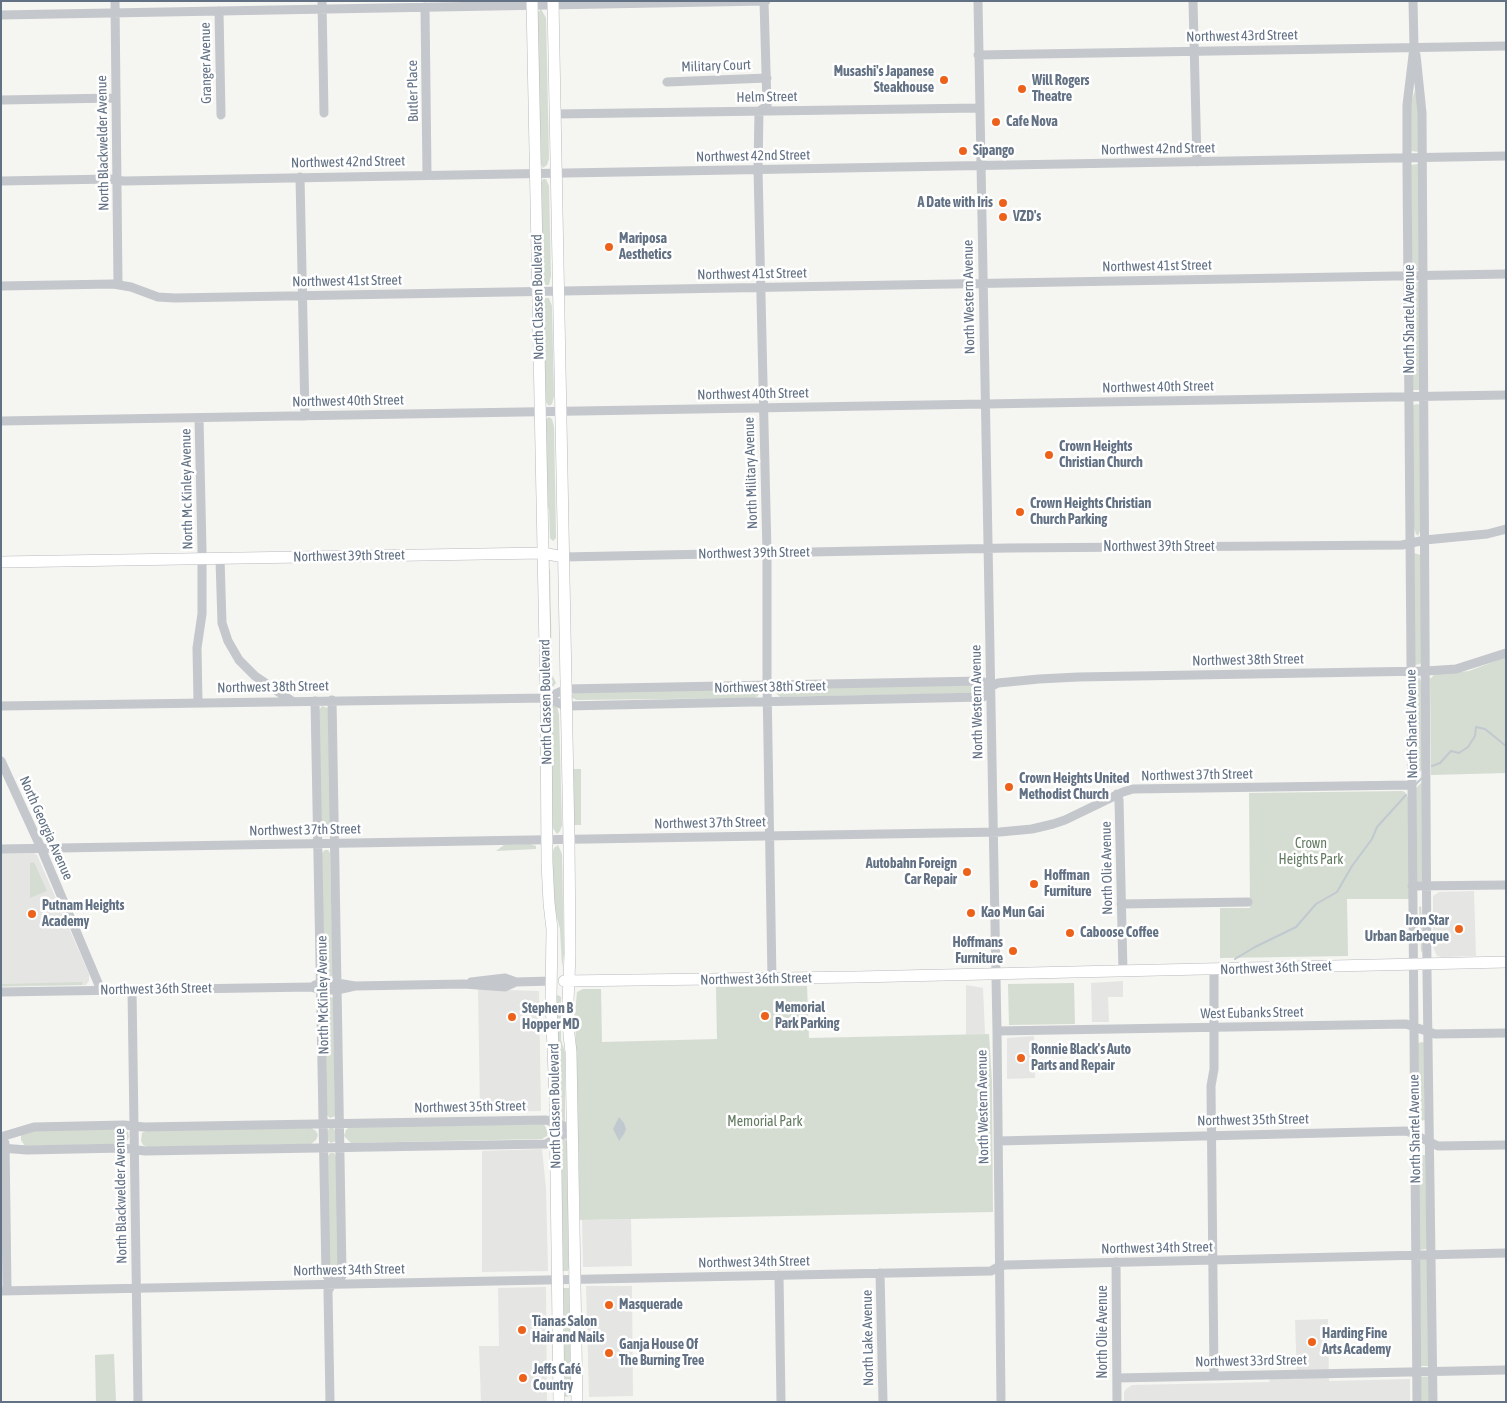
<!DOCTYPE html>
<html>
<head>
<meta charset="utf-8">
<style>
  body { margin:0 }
  #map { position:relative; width:1507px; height:1403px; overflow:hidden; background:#f5f5f1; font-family:"Asap Condensed",sans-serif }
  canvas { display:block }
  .frame { position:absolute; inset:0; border:2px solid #627184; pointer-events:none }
</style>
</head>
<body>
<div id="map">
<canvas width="1507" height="1403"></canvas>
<div class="frame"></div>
</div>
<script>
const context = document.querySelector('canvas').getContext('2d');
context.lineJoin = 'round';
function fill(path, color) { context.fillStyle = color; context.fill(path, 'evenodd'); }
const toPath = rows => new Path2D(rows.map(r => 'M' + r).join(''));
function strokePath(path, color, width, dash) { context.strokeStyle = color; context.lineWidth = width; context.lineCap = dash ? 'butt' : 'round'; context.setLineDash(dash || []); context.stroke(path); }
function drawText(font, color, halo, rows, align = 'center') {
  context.font = font + ' "Asap Condensed",sans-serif'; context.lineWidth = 5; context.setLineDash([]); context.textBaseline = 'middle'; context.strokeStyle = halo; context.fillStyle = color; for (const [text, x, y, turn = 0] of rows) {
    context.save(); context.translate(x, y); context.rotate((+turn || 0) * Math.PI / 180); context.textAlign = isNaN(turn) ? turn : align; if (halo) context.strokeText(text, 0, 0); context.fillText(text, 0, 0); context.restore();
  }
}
const built = toPath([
  [1,853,34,853,37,855,89,974,89,981,86,985,1,987],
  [1474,891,1476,956,1442,957,1437,956,1433,947,1433,896,1439,892],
  [1123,981,1123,997,1108,997,1109,1022,1092,1022,1091,983],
  [966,985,983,988,985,1034,966,1035],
  [478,989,539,991,541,1111,480,1112],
  [1034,1036,1035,1078,1007,1079,1007,1038],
  [542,1149,546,1188,548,1271,482,1272,482,1151],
  [631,1219,632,1266,583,1267,582,1220],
  [586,1286,632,1286,633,1396,589,1397],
  [546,1287,547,1402,481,1402,479,1346,499,1346,498,1288],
  [1328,1319,1329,1381,1410,1379,1410,1402,1124,1402,1124,1392,1126,1389,1132,1385,1269,1382,1270,1379,1297,1379,1295,1320]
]);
const green = toPath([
  [541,9,546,18,549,159,547,165,543,168,541,164,537,13],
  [1415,90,1418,103,1419,152,1411,151,1411,103],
  [1418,164,1419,270,1412,270,1411,165],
  [543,179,546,179,549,186,551,276,549,285,546,285,542,281,541,183],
  [1412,282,1419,282,1420,390,1412,390],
  [545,298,549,298,552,306,554,396,552,404,549,406,544,400,542,304],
  [1417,404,1420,405,1421,528,1418,536,1416,534,1413,525,1413,405],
  [549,417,552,419,554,427,556,538,553,541,550,538,549,510,546,501,546,419],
  [1414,553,1421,555,1422,661,1420,664,1415,665],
  [549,568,550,570,552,674,556,683,553,687,551,686],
  [1506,657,1506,773,1431,775,1430,679,1434,675,1438,674,1469,671],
  [1417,677,1420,679,1422,683,1423,769,1415,775,1415,678],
  [980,684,985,688,983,693,780,697,776,693,778,688],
  [756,688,759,693,758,696,755,698,577,700,572,698,572,695,574,692],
  [553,705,557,706,559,715,562,825,560,831,557,834,552,827,551,708],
  [322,706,328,708,328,710,331,832,328,836,326,837,321,834,319,710],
  [574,769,581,769,581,825,573,825,572,771],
  [1422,782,1423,881,1418,882,1416,881,1415,789],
  [1402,791,1405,792,1409,799,1409,899,1347,899,1348,956,1220,958,1220,908,1250,908,1249,793],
  [530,844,536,846,536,849,496,851,504,845],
  [558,845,562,854,564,954,562,967,560,929,553,903,552,854,554,848],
  [325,850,328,850,330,853,333,975,329,978,324,976,322,853],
  [34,862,47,891,30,898,30,863],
  [1421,906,1424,949,1421,952,1419,907],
  [83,982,82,985,1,986,1,984],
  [1074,983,1075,1024,1009,1025,1008,984],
  [807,986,809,1038,989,1034,992,1081,993,1212,580,1220,575,1014,577,992,583,989,601,989,602,1042,717,1039,716,987],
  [558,995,561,997,561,1040,565,1052,565,1123,560,1123,556,997],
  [328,996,333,998,335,1116,330,1118,326,1114,324,999],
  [1423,1042,1424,1043,1425,1120,1420,1121,1418,1120,1417,1043],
  [544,1124,548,1132,547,1136,542,1139,351,1143,344,1136,346,1130,349,1127],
  [311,1128,316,1131,318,1135,316,1140,311,1144,147,1147,143,1145,141,1141,142,1133,146,1131],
  [330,1128,333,1128,336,1131,336,1141,331,1143,327,1140,327,1131],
  [124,1129,128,1132,129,1137,127,1141,122,1144,25,1146,21,1140,21,1134,25,1131],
  [565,1138,567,1142,569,1268,568,1271,563,1271,559,1142],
  [330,1153,334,1153,336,1156,339,1273,334,1277,329,1273,328,1156],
  [1419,1155,1425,1155,1427,1249,1419,1250],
  [1419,1259,1428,1259,1429,1366,1421,1366],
  [563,1288,569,1288,569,1292,571,1396,564,1397],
  [114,1354,116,1402,96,1402,95,1355],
  [1420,1377,1429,1377,1430,1402,1420,1402]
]);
const water = toPath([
  [619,1117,624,1123,626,1129,624,1134,619,1141,613,1129]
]);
const stream = toPath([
  [1432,766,1440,763,1451,751,1459,753,1468,747,1475,736,1476,727,1485,729,1506,746],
  [1415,785,1422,778],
  [1235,959,1255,947,1296,927,1316,904,1337,892,1352,866,1372,839,1377,827,1406,795]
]);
const minor = toPath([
  [115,1,118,284],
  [322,1,324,113],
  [764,1,767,106,759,111,758,169,767,553,767,685,772,979],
  [978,1,997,1031,1001,1402],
  [1193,1,1197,162],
  [1413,1,1414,47,1407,105,1407,167,1417,1402],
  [425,7,427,175],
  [219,11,221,115],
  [1,15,766,1],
  [978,55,1506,46],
  [1416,55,1422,113,1427,973,1433,1402],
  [667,82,767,78],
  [1,100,116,98],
  [555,114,979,108],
  [300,177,305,416],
  [1,181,110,179,124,181,1506,156],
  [1,286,113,284,131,287,158,297,175,298,1506,274],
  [1,421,1506,395],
  [563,557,1009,548,1402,545,1425,540,1487,534,1506,529],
  [220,559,222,623,228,641,239,660,255,676,292,701],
  [546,698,566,689,982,681,990,687],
  [315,701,326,1274,332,1284],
  [198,702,197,648,202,614,202,550,199,418],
  [1,706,546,698,566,706,983,697,990,687,998,683,1039,679,1078,677,1426,671,1456,669,1506,653],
  [1,761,41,848,101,990],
  [1117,794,1119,800,1123,972],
  [1,849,1000,832,1032,829,1053,824,1065,820,1123,792,1133,789,1411,785],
  [1412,886,1506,885],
  [1121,904,1248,902],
  [471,982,505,978,516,982,552,981],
  [315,985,321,983,337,983,355,986,464,984,505,987,516,982],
  [132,989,138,1402],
  [1,992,311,987,321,990,337,990,355,986],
  [997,1031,1406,1024,1435,1034,1506,1033],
  [1,1137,34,1127,124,1125,144,1127,546,1120,573,1129],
  [998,1141,1407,1131,1438,1146,1506,1145],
  [5,1143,7,1291],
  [1,1148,27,1150,123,1148,145,1151,546,1144,573,1129],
  [1116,1262,1117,1402],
  [880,1273,883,1402],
  [779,1275,781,1402],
  [1,1291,991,1271,998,1267,1006,1265,1506,1253],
  [1214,1376,1211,1086,1214,1069,1214,970],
  [1117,1378,1506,1370],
  [330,1402,328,1291,332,1284,342,1276,342,1273,332,700]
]);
const major = toPath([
  [532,1,546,698,547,862,549,903,552,929,551,1000,555,1097,559,1402],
  [553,1,569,840,570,954,568,1002,569,1035,571,1052,577,1402],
  [1,562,543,553,563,557],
  [564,981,857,977,1506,962]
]);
const markers = [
  [944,80,5,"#ed621a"],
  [1022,89,5,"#ed621a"],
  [996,122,5,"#ed621a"],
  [963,151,5,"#ed621a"],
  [1003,203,5,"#ed621a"],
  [1003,217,5,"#ed621a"],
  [609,247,5,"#ed621a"],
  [1049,455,5,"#ed621a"],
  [1020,512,5,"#ed621a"],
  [1009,787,5,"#ed621a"],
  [967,872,5,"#ed621a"],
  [1034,884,5,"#ed621a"],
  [971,913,5,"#ed621a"],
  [32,914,5,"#ed621a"],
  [1459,929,5,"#ed621a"],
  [1070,933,5,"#ed621a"],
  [1013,951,5,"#ed621a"],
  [765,1016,5,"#ed621a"],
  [512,1017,5,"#ed621a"],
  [1021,1058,5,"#ed621a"],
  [609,1305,5,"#ed621a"],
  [522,1330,5,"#ed621a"],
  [1312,1342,5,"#ed621a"],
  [609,1353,5,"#ed621a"],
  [523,1378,5,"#ed621a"]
];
const streetNames = [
  ["Northwest 43rd Street",1242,36,-1],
  ["Granger Avenue",206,63,-91],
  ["Military Court",716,66,-2],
  ["Butler Place",413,91,-91],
  ["Helm Street",767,97,-1],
  ["North Blackwelder Avenue",103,143,-91],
  ["Northwest 42nd Street",1158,149,-1],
  ["Northwest 42nd Street",753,156,-1],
  ["Northwest 42nd Street",348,162,-1],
  ["Northwest 41st Street",1157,266,-1],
  ["Northwest 41st Street",752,274,-1],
  ["Northwest 41st Street",347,281,-1],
  ["North Classen Boulevard",538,297,-91],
  ["North Western Avenue",969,297,-91],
  ["North Shartel Avenue",1410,319,-90],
  ["Northwest 40th Street",1158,387,-1],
  ["Northwest 40th Street",753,394,-1],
  ["Northwest 40th Street",348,401,-1],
  ["North Military Avenue",751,473,-92],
  ["North Mc Kinley Avenue",187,489,-91],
  ["Northwest 39th Street",1159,547],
  ["Northwest 39th Street",754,553,-1],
  ["Northwest 39th Street",349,556,-1],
  ["Northwest 38th Street",1248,660,-1],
  ["Northwest 38th Street",273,687,-1],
  ["Northwest 38th Street",770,687,-1],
  ["North Classen Boulevard",546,702,-91],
  ["North Western Avenue",977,702,-91],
  ["North Shartel Avenue",1412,724,-91],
  ["Northwest 37th Street",1197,775,-1],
  ["Northwest 37th Street",710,823,-1],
  ["North Georgia Avenue",46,828,66],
  ["Northwest 37th Street",305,830,-1],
  ["North Olie Avenue",1107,868,-91],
  ["Northwest 36th Street",1276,968,-2],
  ["Northwest 36th Street",756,979,-1],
  ["Northwest 36th Street",156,989,-1],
  ["North McKinley Avenue",323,995,-91],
  ["West Eubanks Street",1252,1013,-1],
  ["North Classen Boulevard",555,1106,-91],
  ["Northwest 35th Street",470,1107,-1],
  ["North Western Avenue",983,1107,-91],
  ["Northwest 35th Street",1253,1120,-1],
  ["North Shartel Avenue",1415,1129,-91],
  ["North Blackwelder Avenue",121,1196,-91],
  ["Northwest 34th Street",1157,1248,-1],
  ["Northwest 34th Street",754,1262,-1],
  ["Northwest 34th Street",349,1270,-1],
  ["North Olie Avenue",1103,1332,-90],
  ["North Lake Avenue",868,1338,-91],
  ["Northwest 33rd Street",1251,1361,-1]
];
const poiNames = [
  ["Musashi's Japanese",934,72,"right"],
  ["Steakhouse",934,88,"right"],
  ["Will Rogers",1032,81],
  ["Theatre",1032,97],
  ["Cafe Nova",1006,122],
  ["Sipango",973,151],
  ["A Date with Iris",993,203,"right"],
  ["VZD's",1013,217],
  ["Mariposa",619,239],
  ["Aesthetics",619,255],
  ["Crown Heights",1059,447],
  ["Christian Church",1059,463],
  ["Crown Heights Christian",1030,504],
  ["Church Parking",1030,520],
  ["Crown Heights United",1019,779],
  ["Methodist Church",1019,795],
  ["Autobahn Foreign",957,864,"right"],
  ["Car Repair",957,880,"right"],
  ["Hoffman",1044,876],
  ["Furniture",1044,892],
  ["Putnam Heights",42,906],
  ["Academy",42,922],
  ["Kao Mun Gai",981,913],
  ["Iron Star",1449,921,"right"],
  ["Urban Barbeque",1449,937,"right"],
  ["Caboose Coffee",1080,933],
  ["Hoffmans",1003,943,"right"],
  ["Furniture",1003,959,"right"],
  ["Memorial",775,1008],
  ["Park Parking",775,1024],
  ["Stephen B",522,1009],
  ["Hopper MD",522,1025],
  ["Ronnie Black's Auto",1031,1050],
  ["Parts and Repair",1031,1066],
  ["Masquerade",619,1305],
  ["Tianas Salon",532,1322],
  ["Hair and Nails",532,1338],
  ["Harding Fine",1322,1334],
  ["Arts Academy",1322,1350],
  ["Ganja House Of",619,1345],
  ["The Burning Tree",619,1361],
  ["Jeffs Café",533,1370],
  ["Country",533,1386]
];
const parkNames = [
  ["Crown",1311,844],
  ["Heights Park",1311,860],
  ["Memorial Park",765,1122]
];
fill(built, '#e5e6e4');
fill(green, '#d5ddd2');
fill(water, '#c0c9cf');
strokePath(stream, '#c0c9cf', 2);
strokePath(major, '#b7babe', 12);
strokePath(minor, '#c4c7cb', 9);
strokePath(major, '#fff', 11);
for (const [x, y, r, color] of markers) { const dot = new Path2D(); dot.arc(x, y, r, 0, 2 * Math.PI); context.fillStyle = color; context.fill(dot); strokePath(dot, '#fff', 2); }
drawText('14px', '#627184', '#fff', streetNames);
drawText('bold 14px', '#627184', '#fff', poiNames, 'left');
drawText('14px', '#647b62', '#fff', parkNames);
</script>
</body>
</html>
